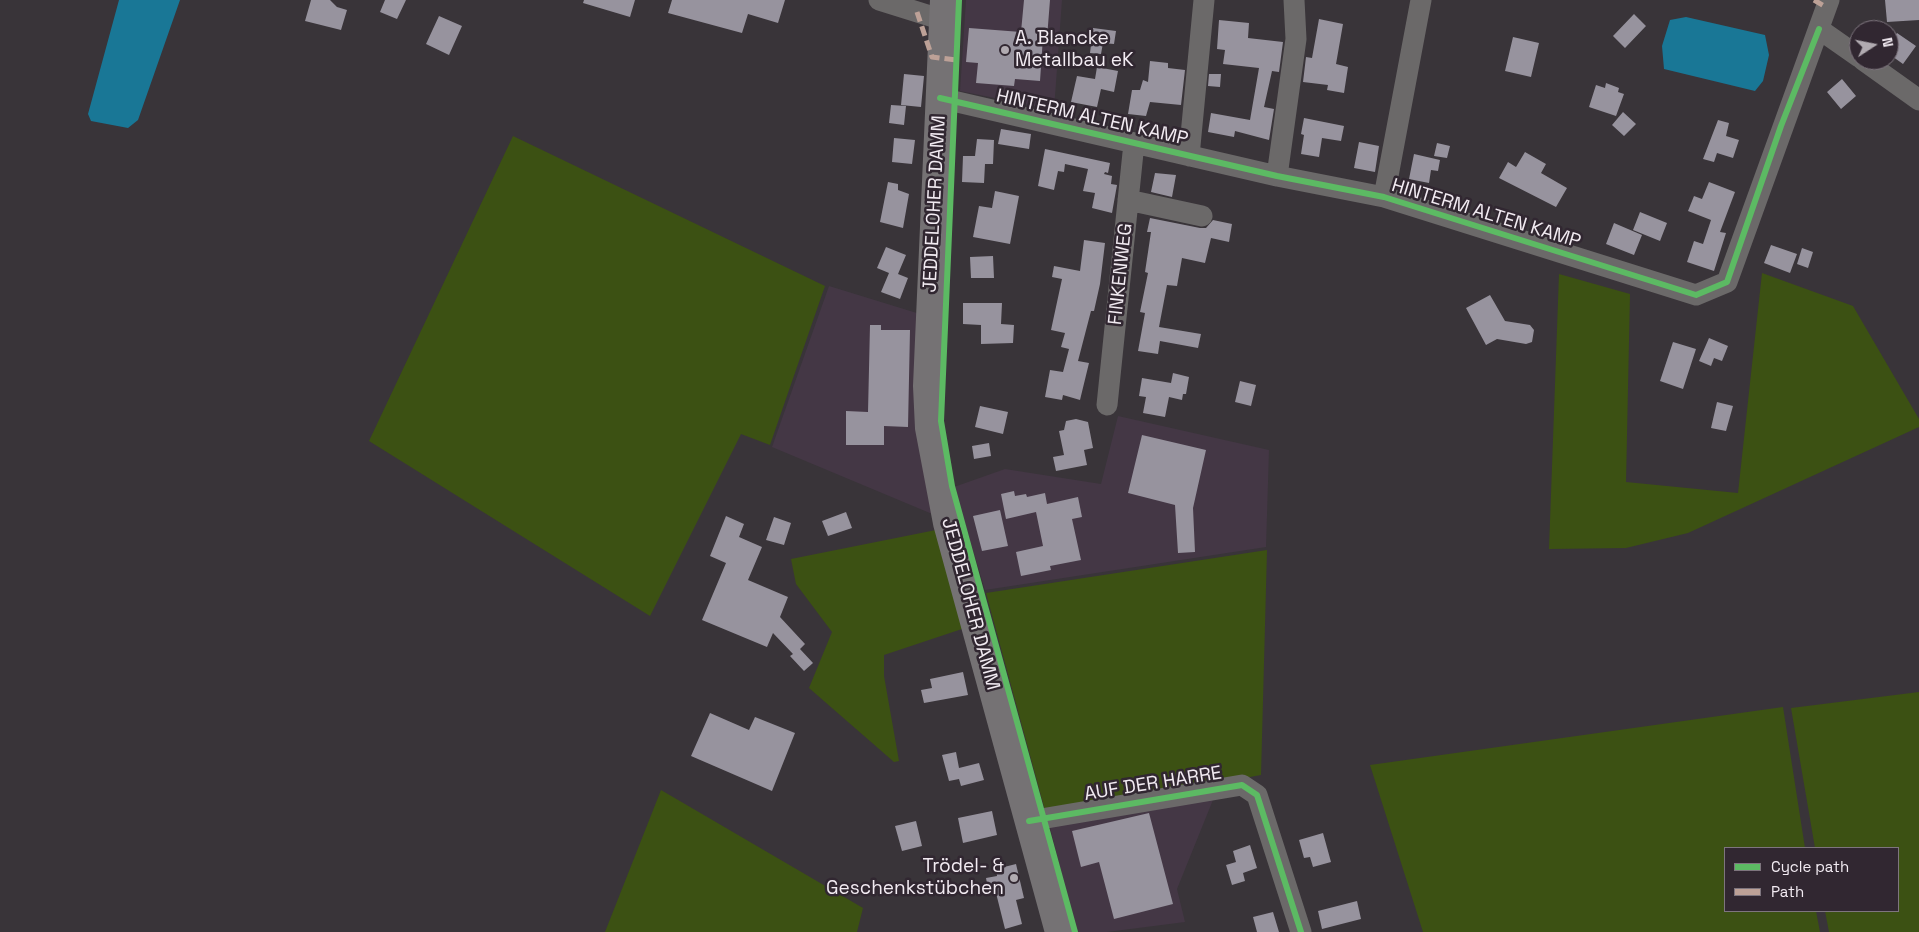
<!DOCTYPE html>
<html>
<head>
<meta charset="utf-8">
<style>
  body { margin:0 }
  #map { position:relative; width:1919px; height:932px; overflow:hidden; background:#393439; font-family:"Space Grotesk",sans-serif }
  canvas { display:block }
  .legend { position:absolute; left:1724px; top:847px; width:175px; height:65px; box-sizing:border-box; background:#312731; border:1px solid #7e757e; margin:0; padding:6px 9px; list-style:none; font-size:15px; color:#f2ebf2 }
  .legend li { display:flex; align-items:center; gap:10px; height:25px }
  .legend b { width:25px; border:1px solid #7e757e }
  .north { position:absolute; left:1849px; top:20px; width:50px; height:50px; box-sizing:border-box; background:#312731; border:1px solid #7e757e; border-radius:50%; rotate:79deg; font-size:14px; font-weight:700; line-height:20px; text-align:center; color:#f2ebf2 }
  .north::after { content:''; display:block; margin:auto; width:18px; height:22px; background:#b1abb1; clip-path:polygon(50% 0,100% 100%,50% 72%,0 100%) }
</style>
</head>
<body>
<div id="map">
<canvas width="1919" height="932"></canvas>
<ul class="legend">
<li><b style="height:6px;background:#5cba63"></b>Cycle path</li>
<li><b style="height:6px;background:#bda197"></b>Path</li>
</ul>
<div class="north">N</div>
</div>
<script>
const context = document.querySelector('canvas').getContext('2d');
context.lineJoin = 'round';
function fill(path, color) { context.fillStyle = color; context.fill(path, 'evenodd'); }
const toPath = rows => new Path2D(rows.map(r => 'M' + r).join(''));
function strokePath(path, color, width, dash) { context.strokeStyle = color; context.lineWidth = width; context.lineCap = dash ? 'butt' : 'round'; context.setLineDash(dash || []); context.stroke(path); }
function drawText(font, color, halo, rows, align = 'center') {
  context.font = font + ' "Space Grotesk",sans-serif'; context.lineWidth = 5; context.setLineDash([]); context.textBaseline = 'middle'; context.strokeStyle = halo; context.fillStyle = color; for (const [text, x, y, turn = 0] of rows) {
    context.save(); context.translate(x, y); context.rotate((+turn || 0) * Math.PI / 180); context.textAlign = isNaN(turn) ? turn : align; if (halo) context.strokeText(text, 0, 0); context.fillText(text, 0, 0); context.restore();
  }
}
const built = toPath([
  [966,0,1062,0,1054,110,960,91],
  [829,286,920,314,937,516,772,447],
  [1118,416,1269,450,1266,547,985,590,954,487,1005,469,1101,484],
  [1217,790,1177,889,1185,922,1107,932,1076,932,1048,819]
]);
const green = toPath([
  [513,136,825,286,770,445,741,434,650,616,369,441],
  [1762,273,1853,306,1919,419,1919,427,1688,533,1626,548,1549,549,1559,274,1630,294,1626,482,1738,493],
  [941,529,965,628,884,655,884,676,899,761,894,762,809,688,832,632,796,584,791,559],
  [1267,550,1261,775,1046,814,986,593],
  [1919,692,1919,932,1829,932,1825,911,1898,911,1898,848,1815,848,1791,708],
  [1783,707,1805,848,1725,848,1725,911,1816,911,1820,932,1423,932,1370,765],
  [661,790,863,908,857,932,605,932]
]);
const water = toPath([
  [119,0,180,0,138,120,128,128,91,121,88,114],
  [1686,17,1765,35,1769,55,1763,81,1755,91,1664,69,1662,46,1670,20]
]);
const building = toPath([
  [311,0,330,0,337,7,347,10,341,30,305,21],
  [385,0,406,0,397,19,380,12],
  [584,0,635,0,630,17,583,3],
  [672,0,785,0,778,23,748,14,742,33,668,13],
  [1024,0,1050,0,1047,38,1043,37,1040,81,1015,79,1014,86,976,83,978,63,966,62,969,28,1021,32],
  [1885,0,1919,0,1919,20,1887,22],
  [1634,14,1646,26,1625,48,1613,36],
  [439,16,462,26,449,55,426,44],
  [1319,19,1343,24,1336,64,1348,67,1344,93,1327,90,1328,85,1303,82,1306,57,1312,58],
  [1219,20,1249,23,1248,38,1283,42,1279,72,1272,71,1264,107,1274,109,1269,140,1235,131,1234,137,1208,132,1211,113,1250,120,1259,68,1223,64,1225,50,1217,49],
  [1093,28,1116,31,1114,44,1103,43,1101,54,1090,53],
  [1897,33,1916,46,1903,64,1889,54,1889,44],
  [1513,37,1539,43,1531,77,1505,71],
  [1150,61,1168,63,1168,68,1185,70,1181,105,1150,102,1146,116,1128,114,1132,90,1140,90,1143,80,1148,82],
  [1097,67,1118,71,1114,92,1101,89,1097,107,1071,102,1077,76,1095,79],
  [904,74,924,76,921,107,901,105],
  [1209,74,1221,74,1220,87,1208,86],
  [1842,79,1856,96,1841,109,1827,92],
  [1606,83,1619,88,1618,92,1624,94,1616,116,1589,107,1596,85,1605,88],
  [891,105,906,106,904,125,889,123],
  [1623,112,1636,124,1624,136,1612,125],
  [1304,118,1344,126,1341,141,1322,138,1319,157,1301,154,1304,135,1301,134],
  [1718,120,1729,123,1726,136,1739,140,1733,158,1717,153,1714,162,1703,159],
  [1001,129,1031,134,1029,149,998,144],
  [894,138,915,140,912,164,892,162],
  [977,139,994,140,993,164,985,164,984,183,962,182,963,156,975,156],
  [1359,142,1379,146,1375,172,1354,168],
  [1437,143,1450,146,1447,158,1434,156],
  [1045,149,1110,163,1108,173,1105,172,1104,174,1112,176,1111,184,1117,185,1112,213,1092,208,1095,193,1083,191,1088,169,1065,164,1064,172,1058,171,1054,190,1038,186],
  [1525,152,1546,164,1541,173,1567,188,1556,207,1499,178,1508,162,1516,167],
  [1414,154,1440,160,1438,171,1431,170,1429,183,1409,179],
  [1155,173,1176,175,1172,197,1151,192],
  [888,182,898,184,898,190,909,194,903,228,880,222],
  [1709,182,1735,192,1720,232,1726,233,1714,271,1687,262,1694,241,1703,244,1711,220,1688,211,1694,196,1702,199],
  [995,191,1019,196,1010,244,973,237,979,206,992,208],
  [1640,212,1667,223,1660,241,1633,230],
  [1150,218,1200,228,1206,228,1213,220,1232,224,1229,242,1211,238,1205,263,1182,258,1177,286,1167,285,1159,327,1201,334,1198,348,1160,341,1158,354,1138,351,1145,313,1140,312,1148,273,1145,272,1151,232,1147,232],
  [1614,223,1642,235,1634,255,1606,244],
  [1084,240,1105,243,1100,284,1094,311,1091,311,1078,361,1089,363,1080,400,1063,395,1062,400,1045,397,1050,370,1063,372,1069,349,1061,347,1065,333,1051,330,1062,279,1052,277,1054,266,1080,271],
  [1771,245,1797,254,1790,273,1764,263],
  [886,247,906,255,898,274,908,278,900,299,881,292,889,273,877,268],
  [1802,248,1813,252,1808,268,1797,264],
  [993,256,994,278,971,278,970,257],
  [1490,295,1505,321,1530,325,1534,330,1532,342,1526,344,1497,339,1486,345,1466,308],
  [963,303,1002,303,1001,324,1014,325,1013,343,981,344,981,325,963,324],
  [870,325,881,325,881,330,910,330,908,427,884,426,884,445,846,445,846,411,868,412],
  [1709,338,1728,346,1722,361,1714,358,1711,366,1699,361],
  [1673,342,1696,349,1683,389,1660,381],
  [1173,373,1189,377,1186,394,1183,394,1182,400,1169,397,1165,417,1143,413,1146,397,1139,396,1142,378,1171,383],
  [1240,381,1256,385,1251,406,1235,402],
  [1717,402,1733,406,1726,431,1711,428],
  [980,406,1008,412,1003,434,975,427],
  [1076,419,1088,422,1093,448,1084,450,1087,465,1056,471,1053,457,1064,455,1059,431,1064,430,1066,421],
  [1142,435,1206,450,1193,508,1195,552,1178,553,1175,505,1128,493],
  [989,443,991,456,974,459,972,446],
  [1014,491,1015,496,1026,494,1027,497,1045,493,1047,504,1078,497,1082,517,1072,519,1081,560,1050,566,1051,570,1021,576,1016,552,1043,546,1036,512,1006,519,1001,494],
  [1000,510,1008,546,982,551,973,516],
  [846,512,852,528,828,536,822,521],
  [726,516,744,524,739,537,762,547,748,580,788,597,780,617,805,644,800,649,813,663,804,671,790,656,793,654,773,633,767,647,702,620,726,563,710,556],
  [774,517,791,523,784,545,766,540],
  [963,672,968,695,924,703,921,690,932,688,930,679],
  [710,713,749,730,755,717,795,733,772,791,691,756],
  [956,752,959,768,979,763,984,780,961,786,959,779,949,781,942,755],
  [992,811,997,835,963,843,958,818],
  [1149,813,1173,904,1114,919,1099,862,1081,867,1072,831],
  [916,821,922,846,902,851,895,826],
  [1323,833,1331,862,1313,867,1310,857,1304,858,1299,840],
  [1250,845,1257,868,1243,873,1245,881,1232,885,1226,865,1236,862,1233,851],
  [1016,864,1024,898,1016,900,1022,924,1005,929,996,893,989,894,986,878,997,876,996,869],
  [1357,901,1361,919,1322,929,1318,911],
  [1273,912,1279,932,1257,932,1253,917]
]);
const minor = toPath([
  [879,0,943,20],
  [1819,29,1859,57],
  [1863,60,1919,100],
  [940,98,1277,176,1384,197,1696,295,1727,282,1829,0],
  [1189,156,1204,0],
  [1277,176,1296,39,1294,0],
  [1384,197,1421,0],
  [1128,200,1202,216],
  [1107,405,1134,143],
  [1029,821,1242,785,1257,795,1301,932]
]);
const major = toPath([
  [944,0,927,386,929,428,947,523,1059,932]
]);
const quiet = toPath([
  [1814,0,1826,7],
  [917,12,932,57,956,60]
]);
const cycleway = toPath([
  [959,0,941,421,952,486,1075,932],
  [940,98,1277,176,1384,197,1696,295,1727,282,1781,126,1819,29],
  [1029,821,1242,785,1257,795,1301,932]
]);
const markers = [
  [1005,50,5,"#b1abb1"],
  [1014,878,5,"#b1abb1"]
];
const poiNames = [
  ["A. Blancke",1015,39],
  ["Metallbau eK",1015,61],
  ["Trödel- &",1004,867,"right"],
  ["Geschenkstübchen",1004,889,"right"]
];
const streetNames = [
  ["HINTERM ALTEN KAMP",1092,118,13],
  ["JEDDELOHER DAMM",935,204,-87],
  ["HINTERM ALTEN KAMP",1486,214,17],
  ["FINKENWEG",1121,274,-84],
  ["JEDDELOHER DAMM",970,604,75],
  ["AUF DER HARRE",1153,784,-9]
];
fill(built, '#443745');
fill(green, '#3c5113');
fill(water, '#197796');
fill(building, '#97939e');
strokePath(minor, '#6b6969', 21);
strokePath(major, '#757274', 28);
strokePath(quiet, '#bda197', 5, [10, 5]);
strokePath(cycleway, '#5cba63', 6);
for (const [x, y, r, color] of markers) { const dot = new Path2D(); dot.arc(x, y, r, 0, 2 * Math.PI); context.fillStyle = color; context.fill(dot); strokePath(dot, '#312731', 2); }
drawText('19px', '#f2ebf2', '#312731', poiNames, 'left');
drawText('19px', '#f2ebf2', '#312731', streetNames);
</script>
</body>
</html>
